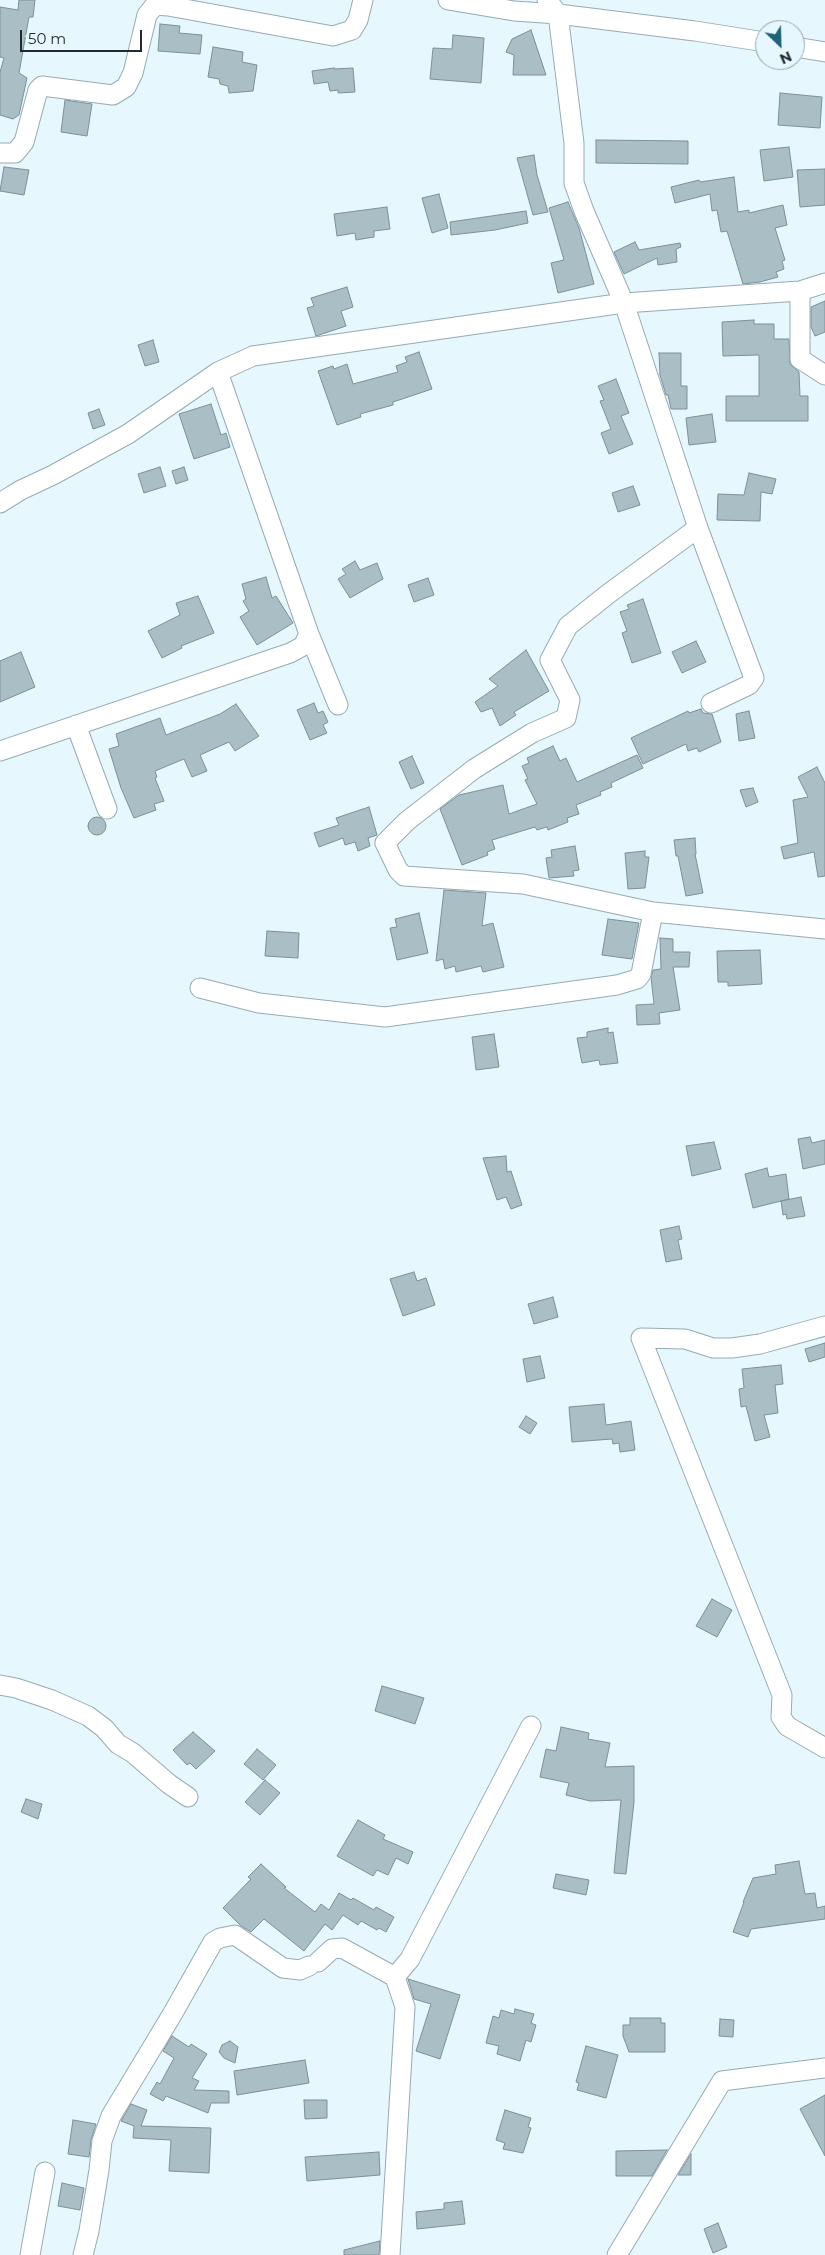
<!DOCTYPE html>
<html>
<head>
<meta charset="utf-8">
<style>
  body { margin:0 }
  #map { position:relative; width:825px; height:2255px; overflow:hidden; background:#e6f7fe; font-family:Montserrat,sans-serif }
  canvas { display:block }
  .north { position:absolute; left:755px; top:20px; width:50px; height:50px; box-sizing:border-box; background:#e6f7fe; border:1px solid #98a5aa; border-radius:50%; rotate:156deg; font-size:14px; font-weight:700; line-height:20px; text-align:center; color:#222a2d }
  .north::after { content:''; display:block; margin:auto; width:18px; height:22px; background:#216276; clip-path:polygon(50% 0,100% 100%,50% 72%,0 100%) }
  .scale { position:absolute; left:20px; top:30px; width:122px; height:22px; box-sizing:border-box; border:2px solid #222a2d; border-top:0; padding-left:6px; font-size:15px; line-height:18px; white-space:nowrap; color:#222a2d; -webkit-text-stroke:4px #e6f7fe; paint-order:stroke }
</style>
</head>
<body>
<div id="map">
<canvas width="825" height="2255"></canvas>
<div class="north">N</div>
<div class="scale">50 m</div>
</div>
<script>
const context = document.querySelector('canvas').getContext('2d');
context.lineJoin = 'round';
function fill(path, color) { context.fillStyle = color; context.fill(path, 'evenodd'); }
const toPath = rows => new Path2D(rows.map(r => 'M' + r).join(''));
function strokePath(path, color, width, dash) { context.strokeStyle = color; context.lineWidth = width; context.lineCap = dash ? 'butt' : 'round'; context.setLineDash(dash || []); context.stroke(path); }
const building = toPath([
  [19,0,35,0,33,17,29,17,19,73,27,78,19,115,13,119,0,115,0,72,4,58,0,57,0,7,18,10,19,0],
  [160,24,180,26,179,33,202,35,200,54,158,51,160,24],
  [531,30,546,75,513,75,514,55,506,52,512,39,531,30],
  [453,35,484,38,481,83,430,79,433,48,452,49,453,35],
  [213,47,243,52,242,62,257,65,253,91,229,93,228,86,220,84,219,79,208,77,213,47],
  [334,68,334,69,353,68,355,92,338,93,338,90,330,91,328,82,314,84,312,71,334,68],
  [780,93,822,97,820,128,778,125,780,93],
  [65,100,92,104,87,136,61,132,65,100],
  [596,140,688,141,688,164,596,163,596,140],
  [789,147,793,177,764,181,760,150,789,147],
  [534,155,537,175,548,212,533,215,517,158,534,155],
  [4,167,29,170,24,195,0,191,4,167],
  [825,169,825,205,800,207,797,170,825,169],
  [734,177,738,212,749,210,749,213,783,205,787,225,775,228,785,260,782,261,784,269,776,272,778,277,760,282,743,284,727,231,721,232,717,210,712,211,710,194,675,203,671,187,699,180,700,182,734,177],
  [439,194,448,228,432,233,422,198,439,194],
  [568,202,579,228,594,284,558,293,551,263,564,260,549,208,568,202],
  [387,207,390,229,374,231,374,237,356,240,355,233,337,236,334,214,387,207],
  [526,211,528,223,495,230,451,235,450,222,526,211],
  [635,242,639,250,680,243,681,247,676,249,677,262,658,265,657,258,624,274,614,252,635,242],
  [347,287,353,307,341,311,346,326,316,336,307,308,314,306,311,298,347,287],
  [825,301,825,332,815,336,811,327,811,307,825,301],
  [754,320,754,324,774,324,774,339,789,339,790,364,799,372,800,396,808,396,808,421,726,421,726,396,759,396,759,355,723,356,722,322,754,320],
  [153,340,159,362,145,366,138,345,153,340],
  [419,352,432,389,393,402,393,405,360,414,361,417,337,425,318,371,333,366,334,369,347,364,353,384,398,372,396,366,407,362,405,357,419,352],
  [659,353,681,353,681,386,687,386,687,409,671,409,668,395,666,395,660,375,659,353],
  [616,379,629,413,621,416,633,444,609,454,601,433,611,429,600,401,604,400,598,386,616,379],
  [211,404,221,435,226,433,230,447,194,459,179,414,211,404],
  [99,409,105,425,93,429,88,413,99,409],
  [712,414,716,442,689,445,686,418,712,414],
  [160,467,166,486,144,493,138,474,160,467],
  [184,467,188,480,176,484,172,471,184,467],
  [749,473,776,479,772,494,761,492,760,521,717,520,718,494,744,495,749,473],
  [633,486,640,505,618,512,612,493,633,486],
  [355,561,360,570,377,563,383,579,350,598,338,579,346,574,342,569,355,561],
  [266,577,272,598,276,596,293,623,257,645,240,617,249,611,243,601,246,599,242,584,266,577],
  [428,578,434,595,414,602,408,585,428,578],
  [198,596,214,633,181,646,182,648,162,658,148,631,180,615,176,603,198,596],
  [643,599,661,653,632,663,622,633,627,631,620,612,629,609,627,605,643,599],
  [696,641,706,662,682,673,672,652,696,641],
  [526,650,549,691,514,712,516,715,500,726,492,708,481,712,475,702,498,686,489,679,526,650],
  [21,652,35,687,0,702,0,661,21,652],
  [314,703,318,713,323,711,328,722,323,725,327,733,310,740,297,710,314,703],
  [236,704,259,736,235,751,229,742,200,755,207,771,192,777,184,759,155,771,157,777,155,778,164,801,154,804,156,810,134,818,121,788,109,749,119,746,116,734,160,718,166,735,220,714,236,704],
  [701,709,703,713,712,714,721,742,699,752,697,748,688,751,686,744,643,764,631,738,688,711,689,713,701,709],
  [749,711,755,738,739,741,736,714,749,711],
  [553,746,560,761,566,758,577,782,637,755,643,768,611,783,612,787,600,792,601,795,576,805,579,814,567,818,568,822,548,830,547,827,537,830,535,827,492,840,495,849,487,852,488,855,462,865,440,809,459,795,503,785,509,814,537,804,525,780,528,779,522,766,529,763,527,758,553,746],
  [412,756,424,783,411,789,399,762,412,756],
  [817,767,825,783,825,876,818,877,814,852,784,859,781,847,798,843,793,800,808,797,798,777,817,767],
  [753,788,758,802,746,807,740,790,753,788],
  [369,807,377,835,368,838,370,846,358,851,355,842,345,845,343,838,319,847,314,833,339,825,336,818,369,807],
  '88 826a9 9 0 1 1 18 0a9 9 0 1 1-18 0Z',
  [695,838,696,854,695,854,703,893,686,896,678,856,676,856,674,840,695,838],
  [575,846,579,870,573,871,574,876,549,878,546,858,552,857,551,850,575,846],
  [645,851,645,857,649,857,645,888,628,889,625,853,645,851],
  [444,890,486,893,482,926,493,923,504,967,483,972,481,966,456,972,455,966,445,969,443,959,436,961,444,890],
  [419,913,428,953,397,960,390,928,397,927,395,919,419,913],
  [608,919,639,923,632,959,602,955,608,919],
  [267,931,299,933,298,958,265,956,267,931],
  [660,938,673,939,673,952,690,952,689,967,673,967,680,1010,659,1013,660,1024,637,1025,636,1005,654,1004,651,977,653,970,661,969,660,938],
  [760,950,762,984,728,986,728,982,718,982,717,951,760,950],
  [608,1028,608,1033,613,1032,618,1063,600,1065,599,1060,582,1063,577,1038,587,1037,587,1032,608,1028],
  [494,1034,499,1067,476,1070,472,1037,494,1034],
  [810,1137,812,1143,825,1140,825,1164,803,1169,798,1139,810,1137],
  [714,1142,721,1169,692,1176,686,1146,714,1142],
  [506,1156,507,1172,511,1171,522,1205,511,1209,506,1197,497,1200,483,1158,506,1156],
  [767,1168,769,1177,786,1174,789,1199,753,1208,745,1174,767,1168],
  [801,1197,805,1216,787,1219,786,1214,783,1215,781,1201,801,1197],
  [679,1226,682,1239,678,1240,682,1259,666,1262,660,1230,679,1226],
  [414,1272,417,1281,426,1278,435,1305,403,1316,390,1279,414,1272],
  [553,1297,558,1317,534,1324,528,1304,553,1297],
  [825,1343,825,1357,809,1362,805,1349,825,1343],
  [540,1356,545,1378,527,1382,523,1359,540,1356],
  [781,1365,783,1384,775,1385,778,1413,764,1415,770,1437,755,1441,746,1406,741,1407,739,1389,744,1388,742,1369,781,1365],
  [604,1404,606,1425,631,1421,635,1450,620,1452,619,1443,613,1444,612,1439,572,1442,569,1407,604,1404],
  [526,1416,537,1423,530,1434,519,1427,526,1416],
  [712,1599,732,1610,717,1637,696,1626,712,1599],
  [382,1686,424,1698,415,1724,375,1711,382,1686],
  [561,1727,589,1733,588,1739,610,1743,605,1767,634,1766,634,1802,626,1874,614,1873,621,1800,590,1801,566,1795,569,1783,540,1777,546,1749,556,1751,561,1727],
  [193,1732,215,1751,196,1769,190,1763,187,1765,173,1750,193,1732],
  [257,1749,276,1765,263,1780,244,1764,257,1749],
  [265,1780,280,1793,260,1815,245,1802,265,1780],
  [26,1799,42,1804,38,1819,21,1812,26,1799],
  [358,1820,385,1835,383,1839,413,1852,408,1864,396,1858,388,1875,377,1870,373,1876,337,1856,358,1820],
  [799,1861,805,1894,815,1893,817,1908,825,1906,825,1919,751,1929,748,1937,733,1932,744,1902,743,1902,753,1878,776,1874,775,1865,799,1861],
  [261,1864,286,1887,284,1888,315,1912,321,1904,329,1910,339,1893,351,1900,353,1898,374,1910,376,1907,394,1917,386,1932,379,1928,377,1930,361,1921,358,1925,343,1915,332,1930,325,1924,304,1951,264,1919,251,1932,240,1925,223,1908,251,1879,248,1877,261,1864],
  [556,1874,589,1880,586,1895,553,1888,556,1874],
  [408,1979,460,1995,440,2059,416,2051,431,2004,414,1999,408,1979],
  [515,2009,534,2014,531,2023,536,2025,531,2042,526,2040,520,2061,497,2054,499,2046,486,2043,493,2016,499,2018,501,2010,514,2014,515,2009],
  [630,2018,661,2018,661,2023,665,2023,665,2052,629,2052,623,2036,623,2025,630,2025,630,2018],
  [720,2019,734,2020,733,2037,719,2036,720,2019],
  [172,2036,189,2047,191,2044,207,2054,192,2078,199,2081,194,2090,229,2091,229,2103,211,2103,208,2113,166,2096,163,2101,150,2094,157,2082,160,2084,174,2058,163,2051,172,2036],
  [230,2041,238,2047,235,2063,224,2058,219,2052,222,2045,230,2041],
  [586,2046,618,2055,606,2098,577,2090,579,2083,576,2082,586,2046],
  [305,2060,309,2083,237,2095,234,2071,305,2060],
  [825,2095,825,2156,800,2109,825,2095],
  [304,2100,327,2100,327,2118,305,2119,304,2100],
  [131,2104,147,2110,141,2126,211,2128,209,2173,169,2171,171,2140,133,2138,134,2126,121,2121,131,2104],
  [505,2110,531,2118,528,2127,531,2128,523,2153,503,2149,505,2143,496,2140,505,2110],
  [73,2120,96,2124,91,2140,89,2157,68,2154,73,2120],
  [667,2150,652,2176,616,2176,616,2151,667,2150],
  [379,2152,380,2175,307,2181,305,2157,379,2152],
  [691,2154,691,2175,678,2175,691,2154],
  [62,2183,84,2188,80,2210,58,2206,62,2183],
  [462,2201,465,2224,417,2229,416,2212,444,2209,444,2203,462,2201],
  [718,2223,727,2247,713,2253,704,2229,718,2223],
  [380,2241,379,2255,344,2255,344,2250,380,2241]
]);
const minor = toPath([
  [448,0,514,11,558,14,695,31,765,42],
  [547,0,558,14,574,143,574,183,584,211,624,303,698,528,754,678,749,685,711,703],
  [795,47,825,52],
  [0,153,15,153,24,142,38,90,42,86,113,95,126,87,133,73,147,15,155,5,168,6,333,36,352,30,358,20,363,0],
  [800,291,800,359,825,375],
  [0,503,21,490,53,475,128,434,218,372,253,356,624,303,800,291,825,283],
  [698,528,608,594,568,626,550,660,570,700,566,718,532,733,474,769,407,821,385,843,398,870,404,876,523,884,653,912,825,929],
  [309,634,338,705],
  [76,725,107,809],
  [0,751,290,653,303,646,309,634,218,372],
  [200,988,259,1003,385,1017,617,985,637,979,641,974,653,912],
  [825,1326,760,1344,732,1348,713,1348,685,1339,641,1338,782,1695,781,1717,787,1726,825,1748],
  [0,1685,16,1688,52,1700,88,1716,104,1728,118,1744,133,1753,169,1784,188,1797],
  [318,1962,332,1949,342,1948,395,1977],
  [30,2255,45,2172],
  [83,2255,89,2231,99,2170,102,2141,111,2116,173,2013,213,1942,220,1938,235,1935,283,1968,300,1970,309,1966],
  [390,2255,405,2007,395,1977,410,1959,531,1726],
  [617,2255,722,2081,825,2068]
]);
fill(building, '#aabec5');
strokePath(building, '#7c9097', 1);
strokePath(minor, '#97abb3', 21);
strokePath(minor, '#fff', 19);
</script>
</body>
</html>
